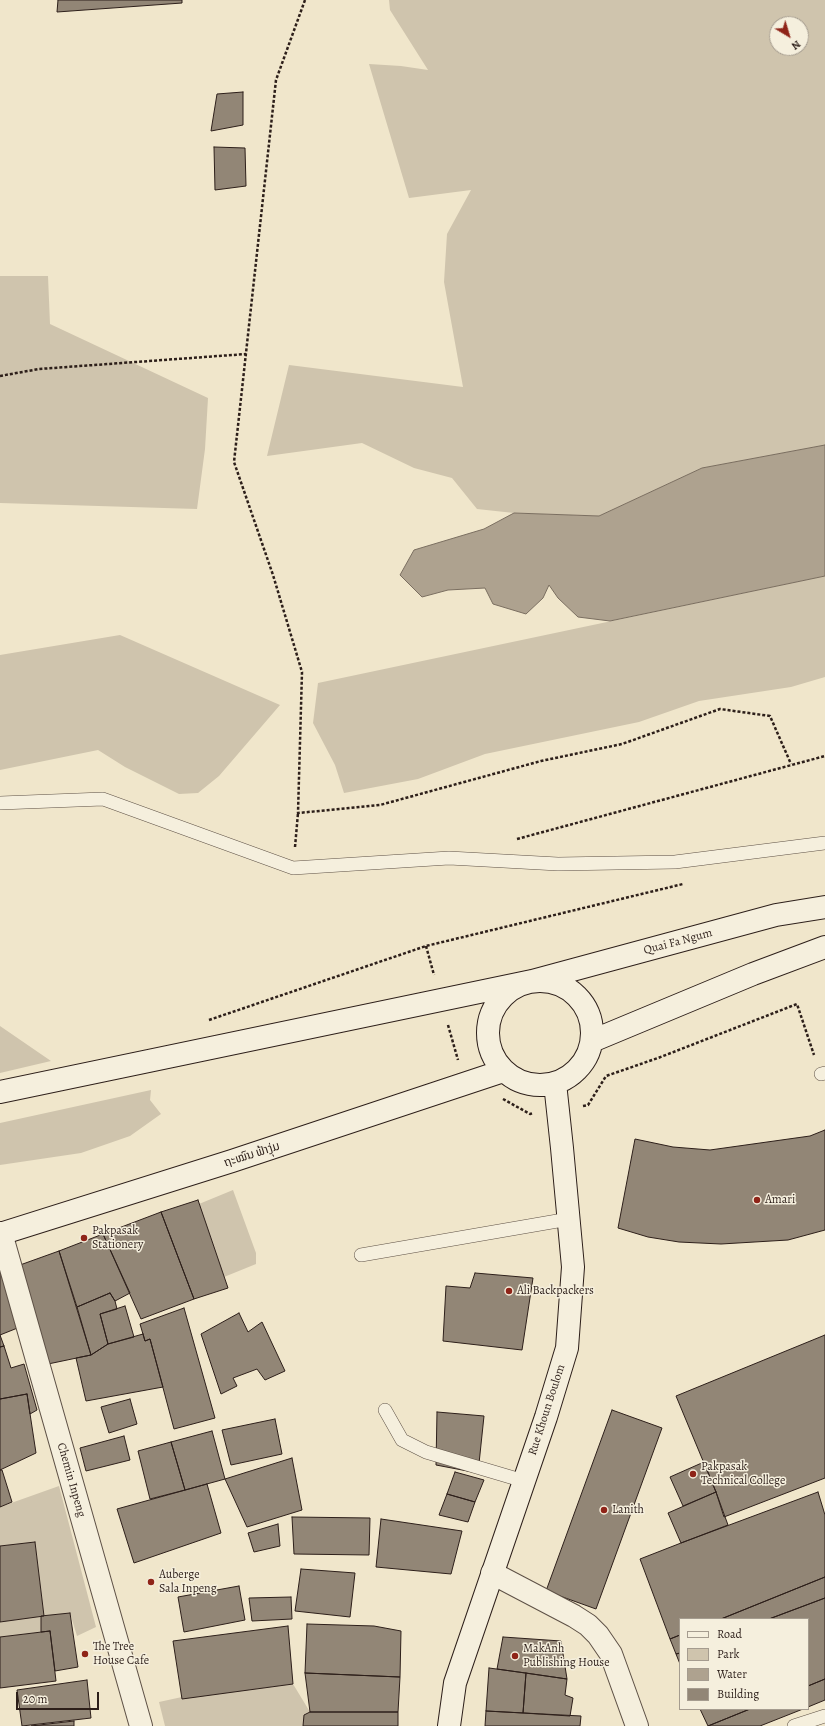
<!DOCTYPE html>
<html>
<head>
<meta charset="utf-8">
<style>
  body { margin:0 }
  #map { position:relative; width:825px; height:1726px; overflow:hidden; background:#f0e6cb; font-family:Alegreya,serif }
  canvas { display:block }
  .legend { position:absolute; left:679px; top:1618px; width:130px; height:92px; box-sizing:border-box; background:#f5efdd; border:1px solid #a59c8f; margin:0; padding:5px 7px; list-style:none; font-size:12px; color:#2d1f1a }
  .legend li { display:flex; align-items:center; gap:8px; height:20px }
  .legend b { width:20px; border:1px solid #a59c8f }
  .north { position:absolute; left:769px; top:16px; width:40px; height:40px; box-sizing:border-box; background:#f5efdd; border:1px solid #a59c8f; border-radius:50%; rotate:142deg; font-size:11px; font-weight:700; line-height:16px; text-align:center; color:#2d1f1a }
  .north::after { content:''; display:block; margin:auto; width:14px; height:18px; background:#8f2418; clip-path:polygon(50% 0,100% 100%,50% 72%,0 100%) }
  .scale { position:absolute; left:16px; top:1692px; width:83px; height:18px; box-sizing:border-box; border:2px solid #2d1f1a; border-top:0; padding-left:5px; font-size:12px; line-height:14px; white-space:nowrap; color:#2d1f1a; -webkit-text-stroke:3px #f5efdd; paint-order:stroke }
</style>
</head>
<body>
<div id="map">
<canvas width="825" height="1726"></canvas>
<ul class="legend">
<li><b style="height:5px;background:#f5efdd"></b>Road</li>
<li><b style="height:11px;background:#cfc4ad"></b>Park</li>
<li><b style="height:11px;background:#aea28f"></b>Water</li>
<li><b style="height:11px;background:#928676"></b>Building</li>
</ul>
<div class="north">N</div>
<div class="scale">20 m</div>
</div>
<script>
const context = document.querySelector('canvas').getContext('2d');
context.lineJoin = 'round';
function fill(path, color) { context.fillStyle = color; context.fill(path, 'evenodd'); }
const toPath = rows => new Path2D(rows.map(r => 'M' + r).join(''));
function strokePath(path, color, width, dash) { context.strokeStyle = color; context.lineWidth = width; context.lineCap = dash ? 'butt' : 'round'; context.setLineDash(dash || []); context.stroke(path); }
function drawText(font, color, halo, rows, align = 'center') {
  context.font = font + ' Alegreya,"Noto Sans Lao",serif'; context.lineWidth = 3; context.setLineDash([]); context.textBaseline = 'middle'; context.strokeStyle = halo; context.fillStyle = color; for (const [text, x, y, turn = 0] of rows) {
    context.save(); context.translate(x, y); context.rotate((+turn || 0) * Math.PI / 180); context.textAlign = isNaN(turn) ? turn : align; if (halo) context.strokeText(text, 0, 0); context.fillText(text, 0, 0); context.restore();
  }
}
const green = toPath([
  [389,0,825,0,825,445,702,468,599,516,514,513,477,509,452,478,414,468,362,443,267,456,289,365,463,387,444,282,447,234,471,190,409,198,369,64,401,66,428,70,390,10],
  [777,24,801,24,801,48,777,48],
  [0,276,48,276,50,324,208,398,205,449,197,509,0,503],
  [825,576,825,677,791,687,699,701,639,722,485,754,418,779,344,793,335,765,313,723,318,683],
  [120,635,280,705,219,776,198,793,179,794,125,767,98,750,0,770,0,655],
  [0,1026,51,1061,0,1073],
  [151,1090,150,1100,161,1114,130,1136,81,1153,0,1165,0,1123],
  [233,1190,256,1253,256,1264,224,1277,199,1204],
  [59,1486,96,1627,77,1636,70,1613,44,1616,35,1542,0,1546,0,1507],
  [41,1616,41,1632,0,1637,0,1622],
  [293,1684,310,1712,308,1726,165,1726,159,1702,182,1697]
]);
const water = toPath([
  [825,445,825,576,610,621,578,617,558,598,549,585,543,598,526,614,493,604,485,588,448,590,422,597,400,575,414,550,484,529,514,513,599,516,702,468,825,445]
]);
const building = toPath([
  [58,0,182,0,182,3,57,12,58,0],
  [243,92,243,125,211,131,217,94,243,92],
  [214,147,245,148,246,186,215,190,214,147],
  [825,1130,825,1230,788,1240,721,1244,679,1242,648,1237,618,1228,635,1139,673,1147,710,1150,810,1136,825,1130],
  [198,1200,228,1288,194,1299,161,1212,198,1200],
  [161,1212,194,1299,141,1319,103,1234,161,1212],
  [103,1234,130,1293,115,1301,110,1293,77,1307,59,1251,103,1234],
  [59,1251,91,1355,48,1364,20,1265,59,1251],
  [4,1269,20,1327,0,1335,4,1346,0,1347,0,1271,4,1269],
  [475,1273,533,1278,522,1350,443,1341,446,1286,470,1288,475,1273],
  [110,1293,115,1301,117,1309,100,1314,108,1344,91,1355,77,1307,110,1293],
  [125,1306,134,1337,108,1344,100,1314,125,1306],
  [184,1308,215,1418,174,1429,150,1339,145,1341,140,1324,184,1308],
  [239,1313,248,1332,262,1322,285,1371,265,1380,257,1369,233,1378,237,1386,221,1394,201,1334,239,1313],
  [143,1334,145,1341,150,1339,163,1387,86,1401,76,1358,91,1355,108,1344,143,1334],
  [825,1335,825,1478,724,1517,716,1492,676,1396,825,1335],
  [4,1346,11,1368,24,1364,37,1410,30,1414,27,1394,0,1399,0,1347,4,1346],
  [27,1394,36,1453,0,1470,0,1399,27,1394],
  [130,1399,137,1424,109,1433,101,1407,130,1399],
  [612,1410,662,1428,596,1609,546,1591,612,1410],
  [437,1412,484,1416,478,1473,436,1465,437,1412],
  [275,1419,282,1454,231,1465,222,1430,275,1419],
  [212,1431,225,1479,185,1490,171,1442,212,1431],
  [124,1436,130,1460,86,1471,80,1448,124,1436],
  [171,1442,185,1490,150,1499,138,1451,171,1442],
  [292,1458,302,1510,247,1527,225,1479,292,1458],
  [704,1462,716,1492,683,1506,670,1477,704,1462],
  [0,1470,2,1470,12,1502,0,1507,0,1470],
  [455,1472,484,1480,475,1502,447,1494,455,1472],
  [207,1484,221,1533,134,1563,117,1509,207,1484],
  [716,1492,728,1525,681,1543,668,1513,716,1492],
  [818,1492,825,1515,825,1577,721,1619,680,1619,680,1635,670,1639,640,1559,681,1543,818,1492],
  [447,1494,475,1502,468,1522,439,1515,447,1494],
  [292,1517,370,1518,369,1555,294,1554,292,1517],
  [381,1519,462,1531,451,1574,376,1567,381,1519],
  [278,1524,280,1546,254,1552,248,1533,278,1524],
  [35,1542,44,1616,0,1622,0,1546,35,1542],
  [301,1569,355,1573,350,1617,295,1611,301,1569],
  [825,1577,825,1598,769,1619,721,1619,825,1577],
  [239,1586,245,1620,184,1632,178,1597,239,1586],
  [291,1597,292,1619,252,1621,249,1598,291,1597],
  [825,1598,825,1679,808,1686,808,1619,769,1619,825,1598],
  [70,1613,78,1667,55,1671,50,1631,41,1632,41,1616,70,1613],
  [307,1624,374,1626,401,1631,400,1677,305,1673,307,1624],
  [288,1626,293,1684,182,1699,173,1641,288,1626],
  [50,1631,56,1681,0,1688,0,1637,50,1631],
  [680,1635,680,1653,676,1654,670,1639,680,1635],
  [503,1637,561,1641,567,1679,497,1669,503,1637],
  [680,1653,680,1664,676,1654,680,1653],
  [489,1668,526,1673,523,1713,486,1711,489,1668],
  [305,1673,400,1677,398,1712,310,1712,305,1673],
  [526,1673,567,1679,565,1695,573,1698,570,1716,523,1713,526,1673],
  [825,1679,825,1700,808,1707,808,1686,825,1679],
  [87,1680,91,1718,22,1726,17,1690,87,1680],
  [700,1709,750,1709,708,1726,700,1709],
  [750,1709,803,1709,760,1726,708,1726,750,1709],
  [486,1711,581,1716,580,1726,485,1726,486,1711],
  [310,1712,398,1712,398,1726,303,1726,304,1715,310,1712],
  [74,1721,74,1726,31,1726,74,1721]
]);
const path = toPath([
  [305,0,276,80,234,462,273,575,302,672,298,813,380,805,541,761,622,744,720,709,770,716,791,764],
  [0,376,39,369,246,354],
  [517,839,825,756],
  [295,847,298,813],
  [426,946,434,975],
  [209,1020,426,946,683,884],
  [448,1025,458,1060],
  [503,1099,530,1114,533,1113],
  [583,1106,588,1105,606,1076,658,1058,797,1004,814,1055]
]);
const lane = toPath([
  [0,803,103,799,293,868,449,858,558,864,675,862,825,843],
  [821,1074,825,1073],
  [361,1255,569,1219],
  [385,1410,402,1440,426,1452,524,1481],
  [794,1726,825,1716]
]);
const street = toPath([
  [1,1233,141,1726],
  [492,1573,574,1616,588,1625,598,1635,611,1654,637,1726]
]);
const secondary = toPath([
  '488 1033a52 52 0 1 1 104 0a52 52 0 1 1-104 0Z',
  [592,1041,753,974,825,947],
  [0,1092,532,981,776,915,825,907],
  [0,1234,232,1161,503,1071],
  [449,1726,455,1683,546,1417,567,1348,573,1267,562,1148,555,1083]
]);
const markers = [
  [757,1200,4,"#8f2418"],
  [84,1238,4,"#8f2418"],
  [509,1291,4,"#8f2418"],
  [693,1474,4,"#8f2418"],
  [604,1510,4,"#8f2418"],
  [151,1582,4,"#8f2418"],
  [85,1654,4,"#8f2418"],
  [515,1656,4,"#8f2418"]
];
const streetNames = [
  ["Quai Fa Ngum",678,942,-15],
  ["ຖະໝົນ ຟ້າງຸ່ມ",252,1155,-18],
  ["Rue Khoun Boulom",547,1410,-72],
  ["Chemin Inpeng",71,1480,74]
];
const poiNames = [
  ["Amari",765,1200],
  ["Pakpasak",92,1231],
  ["Stationery",92,1245],
  ["Ali Backpackers",517,1291],
  ["Pakpasak",701,1467],
  ["Technical College",701,1481],
  ["Lanith",612,1510],
  ["Auberge",159,1575],
  ["Sala Inpeng",159,1589],
  ["The Tree",93,1647],
  ["House Cafe",93,1661],
  ["MakAnh",523,1649],
  ["Publishing House",523,1663]
];
fill(green, '#cfc4ad');
fill(water, '#aea28f');
strokePath(water, '#7a6e60', 1);
fill(building, '#928676');
strokePath(building, '#2d1f1a', 1);
strokePath(lane, '#5e5146', 14);
strokePath(street, '#5e5146', 24);
strokePath(secondary, '#2d1f1a', 24);
strokePath(path, '#2d1f1a', 2.5, [3, 2]);
strokePath(lane, '#f5efdd', 13);
strokePath(street, '#f5efdd', 22);
strokePath(secondary, '#f5efdd', 22);
for (const [x, y, r, color] of markers) { const dot = new Path2D(); dot.arc(x, y, r, 0, 2 * Math.PI); context.fillStyle = color; context.fill(dot); strokePath(dot, '#f5efdd', 1.5); }
drawText('12px', '#2d1f1a', '#f5efdd', streetNames);
drawText('12px', '#2d1f1a', '#f5efdd', poiNames, 'left');
</script>
</body>
</html>
